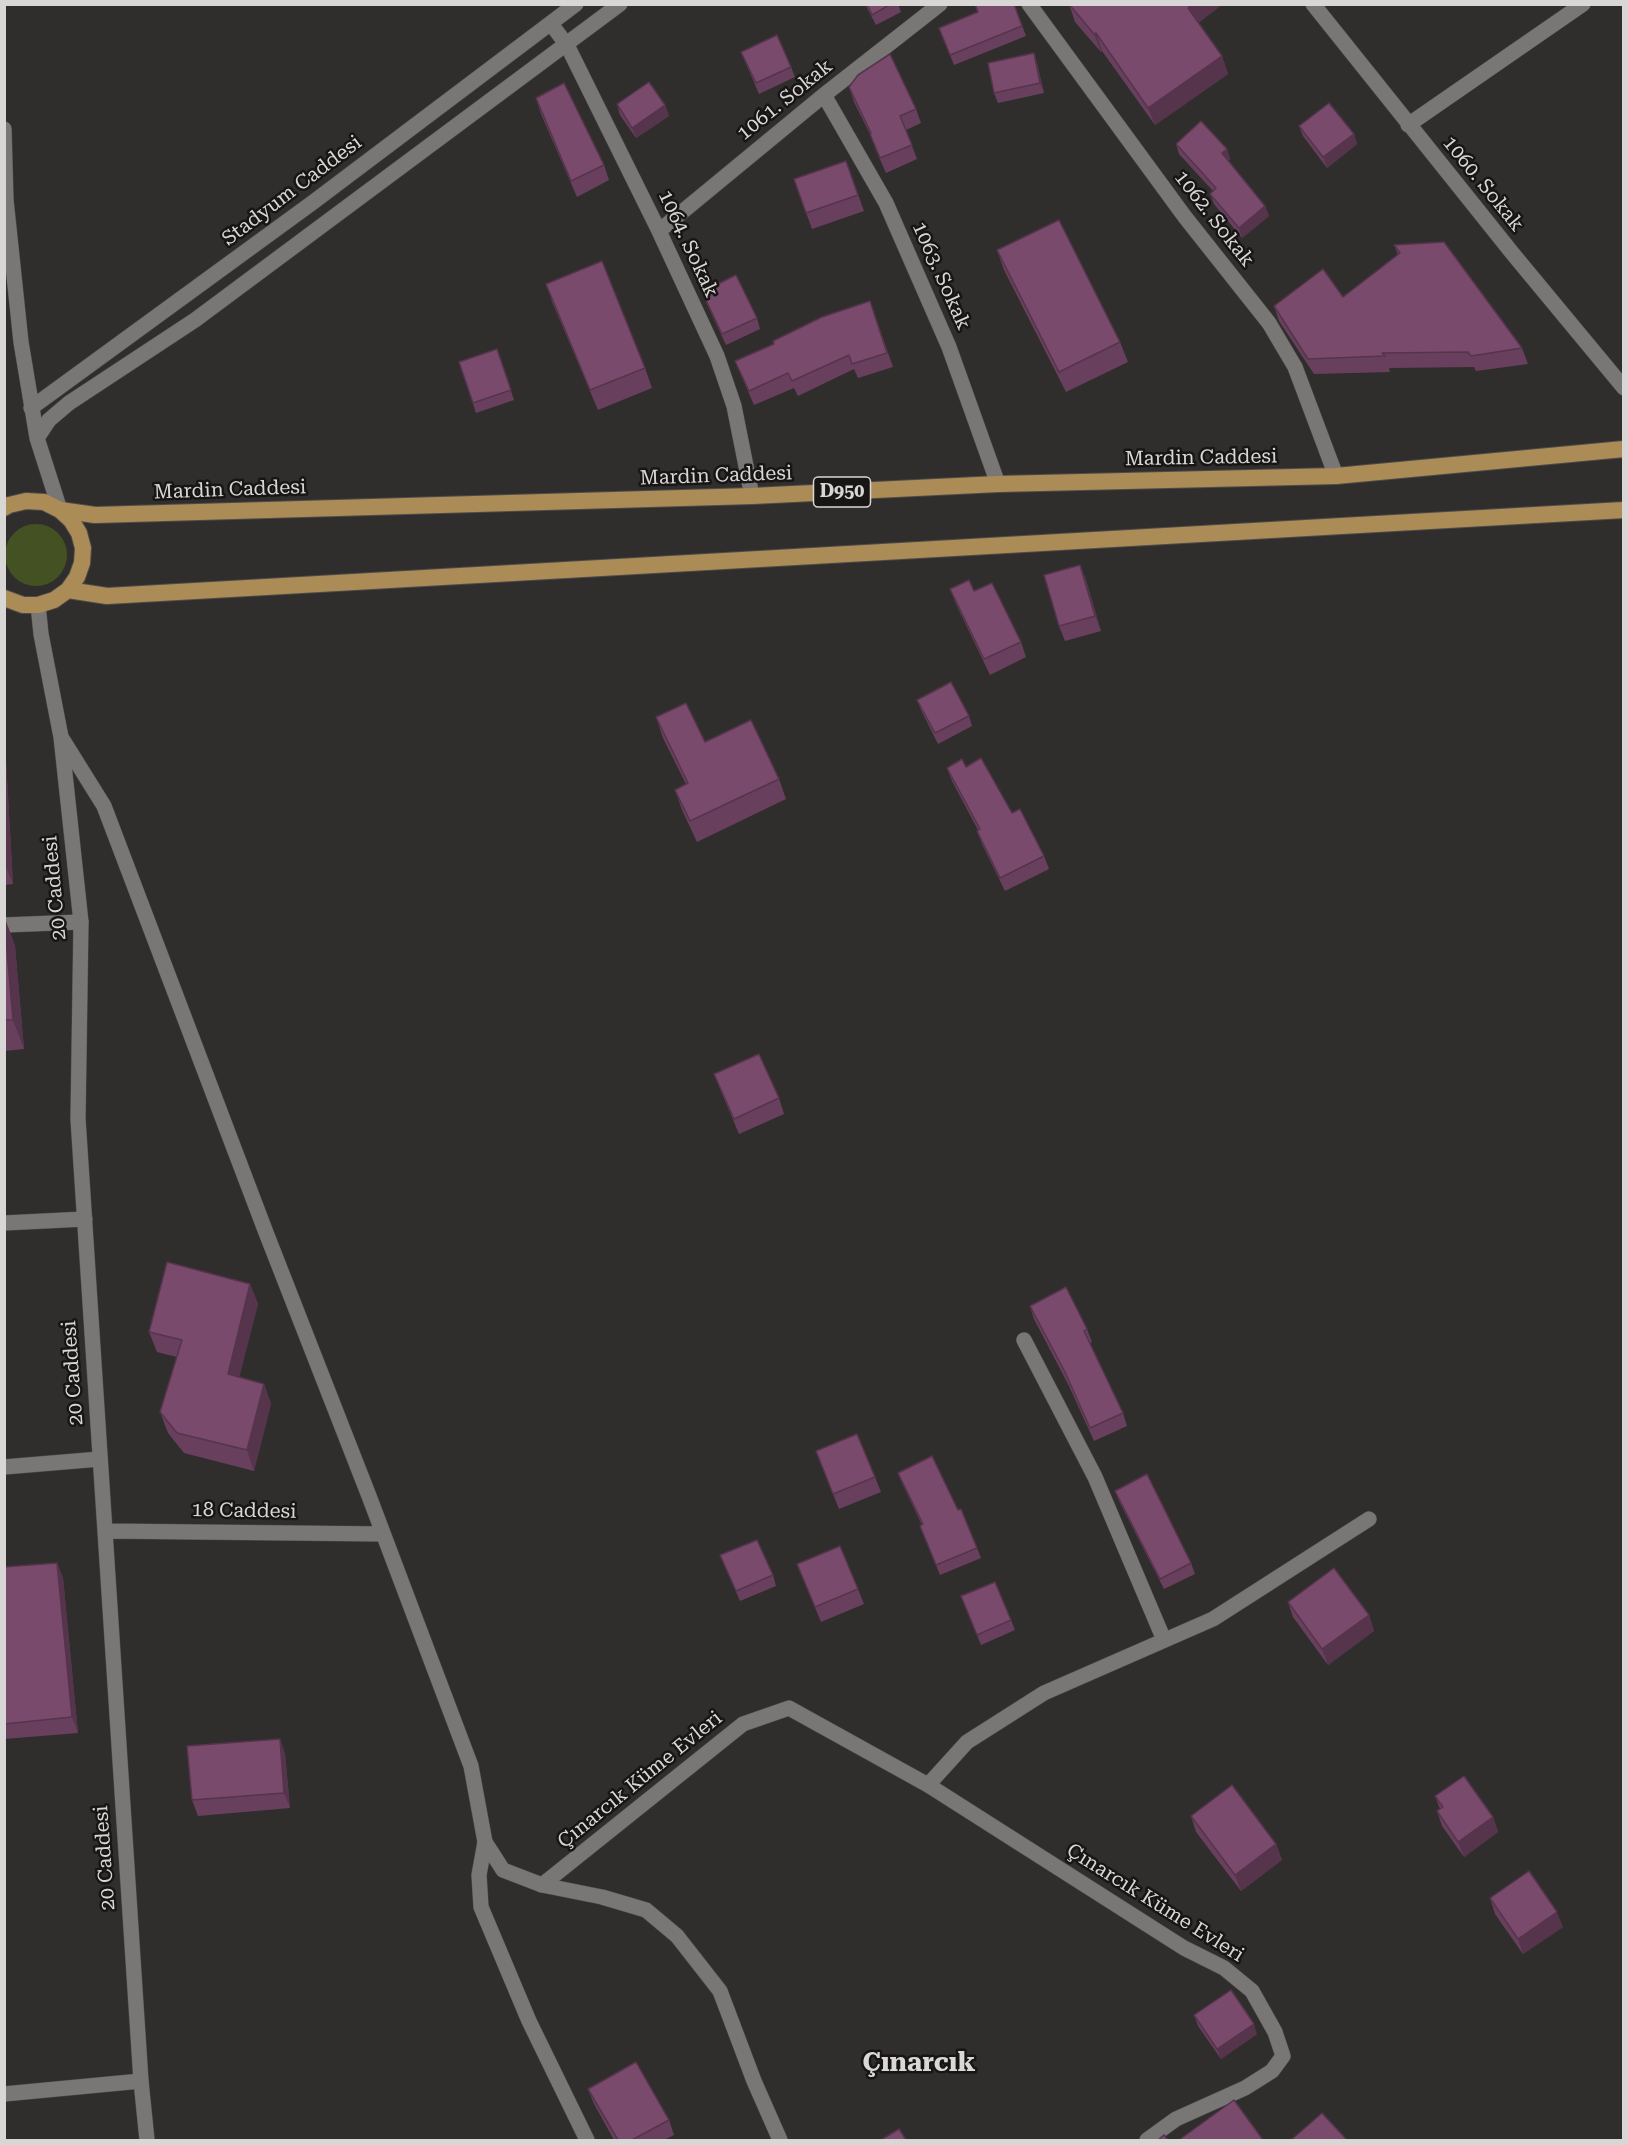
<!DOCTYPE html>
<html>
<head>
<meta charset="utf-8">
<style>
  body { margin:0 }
  #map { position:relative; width:1628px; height:2145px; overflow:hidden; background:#302e2c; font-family:"Roboto Serif",serif }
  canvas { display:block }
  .frame { position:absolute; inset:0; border:6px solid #d9d7d6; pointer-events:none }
</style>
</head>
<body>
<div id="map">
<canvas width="1628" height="2145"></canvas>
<div class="frame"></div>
</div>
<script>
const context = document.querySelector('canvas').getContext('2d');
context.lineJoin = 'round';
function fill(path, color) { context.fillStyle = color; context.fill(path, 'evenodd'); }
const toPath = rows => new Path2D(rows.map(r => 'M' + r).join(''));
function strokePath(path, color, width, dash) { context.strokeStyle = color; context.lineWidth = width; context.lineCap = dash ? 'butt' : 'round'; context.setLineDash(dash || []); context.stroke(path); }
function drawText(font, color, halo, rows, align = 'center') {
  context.font = font + ' "Roboto Serif",serif'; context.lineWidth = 5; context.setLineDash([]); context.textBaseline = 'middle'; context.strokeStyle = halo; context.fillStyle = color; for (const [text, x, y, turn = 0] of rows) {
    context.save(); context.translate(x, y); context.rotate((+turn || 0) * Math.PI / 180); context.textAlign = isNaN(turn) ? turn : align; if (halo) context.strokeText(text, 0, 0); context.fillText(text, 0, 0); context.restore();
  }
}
const green = toPath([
  '5 555a31 31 0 1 1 62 0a31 31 0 1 1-62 0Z'
]);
const minor = toPath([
  [1029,4,1185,217,1269,323,1295,367,1336,476],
  [1313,4,1513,254,1624,388],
  [551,24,567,45,659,231,717,356,734,406,752,496],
  [824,95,886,203,949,347,998,484],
  [1408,125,1583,4],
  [659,231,824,95,940,4],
  [4,925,81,922],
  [4,1223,85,1219],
  [1024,1340,1095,1477,1164,1640],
  [4,1467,100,1459],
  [928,1785,967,1742,1044,1693,1213,1619,1369,1519],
  [485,1842,479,1875,481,1907,529,2021,587,2140],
  [542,1885,743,1724,789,1708,928,1785,1184,1948,1224,1968,1252,1991,1275,2032,1283,2056,1272,2071,1245,2088,1176,2119,1147,2140],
  [4,2094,141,2081]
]);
const tertiary = toPath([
  [4,129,6,200,21,342,37,438,60,510],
  [31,408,312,203,576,4],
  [37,438,49,420,69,403,195,320,620,4],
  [38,605,41,634,61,737,81,922,78,1119,141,2081,147,2140],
  [61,737,104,806,265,1230,369,1496,471,1766,485,1842,503,1870,542,1885,602,1897,646,1910,677,1936,720,1991,754,2081,780,2140],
  [105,1531,383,1534]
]);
const trunk = toPath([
  [4,508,9,505,26,501,44,502,60,510,71,520,79,533,83,548,82,563,77,577,68,590,54,600,38,605,23,605,4,598],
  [60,510,95,515,752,496,998,484,1336,476,1624,449],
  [68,590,107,596,1624,510]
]);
const wall = toPath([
  [865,4,898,4,901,12,876,25],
  [1014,4,1026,36,954,65,939,28],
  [1069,4,1223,4,1198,23,1222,56,1228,74,1155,125,1102,51,1101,52,1075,22],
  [741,52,791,67,795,77,759,94],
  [1037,63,1044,93,998,103,994,93],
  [849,87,916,109,921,123,906,130,917,159,886,173,875,148,870,134,854,102],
  [536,98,604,165,609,180,577,197,541,114],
  [617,104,665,105,669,116,636,138,620,115],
  [1299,126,1354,134,1357,144,1327,168,1303,136],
  [1176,144,1227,149,1230,159,1228,161,1265,206,1269,216,1242,238,1214,204,1210,194,1213,191,1179,154],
  [846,161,864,211,812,229,794,179],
  [1394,245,1522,348,1528,364,1476,371,1474,367,1389,368,1390,372,1314,374,1279,321,1274,306,1343,297,1398,255],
  [997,250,1120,342,1128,362,1066,392,1004,270],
  [546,284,645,368,652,388,598,410,553,304],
  [702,292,757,318,760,329,726,345,706,302],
  [870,301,893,367,858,378,854,369,798,396,794,388,754,405,741,375,735,361],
  [497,349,514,400,476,413,459,362],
  [1080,565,1086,580,1101,631,1065,641,1059,626],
  [950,589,1021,642,1026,657,990,675,956,604],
  [917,700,969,716,972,726,938,744,921,710],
  [656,717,779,779,786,799,697,842,682,810,675,790,686,784,663,738],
  [4,725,13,884,4,885],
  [966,767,1012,813,1044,856,1049,869,1005,891,982,844,977,831,978,830,952,781,947,768],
  [4,916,15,946,24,1049,4,1051],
  [714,1074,779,1098,784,1114,739,1134,720,1089],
  [250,1284,258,1304,239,1377,264,1384,271,1404,254,1471,184,1453,168,1433,160,1412,177,1357,157,1352,149,1332],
  [1030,1306,1087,1329,1092,1342,1090,1343,1123,1413,1127,1426,1094,1441,1069,1386,1034,1319],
  [816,1451,875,1477,881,1492,839,1509],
  [898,1473,977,1548,981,1558,940,1575,920,1526,922,1525,902,1483],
  [1115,1491,1191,1563,1195,1574,1164,1589,1119,1501],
  [720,1555,773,1575,776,1586,740,1601],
  [57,1563,63,1578,78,1733,4,1739,4,1567],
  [797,1564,858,1589,864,1604,821,1622],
  [961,1596,1011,1620,1015,1630,981,1645],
  [1288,1602,1369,1615,1374,1631,1328,1665,1293,1617],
  [280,1739,285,1754,290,1808,198,1816,192,1800],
  [1435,1796,1493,1817,1498,1832,1464,1857,1442,1826,1437,1811,1440,1809],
  [1191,1816,1276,1844,1282,1860,1241,1891,1196,1832],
  [1490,1898,1563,1927,1523,1954,1495,1914],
  [1194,2015,1257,2034,1221,2059,1198,2026],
  [588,2089,669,2120,674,2135,664,2140,614,2140,594,2104]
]);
const shadedWall = toPath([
  [1192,4,1223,4,1195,25,1188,8],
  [1096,33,1102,51,1101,52,1094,34],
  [1034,53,1037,63,1044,93,1040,83],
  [1222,56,1228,74,1155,125,1148,108],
  [665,105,669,116,636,138,632,128],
  [1354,134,1357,144,1327,168,1323,157],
  [1227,149,1230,159,1226,164,1222,153],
  [1265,206,1269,216,1242,238,1239,228],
  [1080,565,1086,580,1101,631,1095,616],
  [4,725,13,884,4,862],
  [4,916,15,946,24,1049,13,1020],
  [250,1284,258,1304,235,1394,228,1374],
  [264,1384,271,1404,254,1471,247,1450],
  [57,1563,63,1578,78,1733,72,1717],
  [1369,1615,1374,1631,1328,1665,1322,1649],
  [280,1739,285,1754,290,1808,284,1793],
  [1493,1817,1498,1832,1464,1857,1458,1842],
  [1276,1844,1282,1860,1241,1891,1235,1875],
  [1557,1912,1563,1927,1523,1954,1518,1939],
  [1254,2024,1257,2034,1221,2059,1217,2049]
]);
const building = toPath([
  [867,4,891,4,872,15,867,4],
  [975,4,1014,4,1022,26,950,55,939,28,978,12,975,4],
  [1069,4,1192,4,1188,8,1222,56,1148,108,1096,33,1094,34,1069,4],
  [777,35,791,67,756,83,741,52,777,35],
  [1034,53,1040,83,994,93,988,63,1034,53],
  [890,54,916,109,900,116,912,145,880,158,870,134,871,133,849,87,858,75,890,54],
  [649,82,665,105,632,128,617,104,649,82],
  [564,83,604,165,571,181,536,98,564,83],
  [1329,103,1354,134,1323,157,1299,126,1329,103],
  [1201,121,1227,149,1222,153,1265,206,1239,228,1210,194,1216,188,1176,144,1201,121],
  [846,161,858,195,806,213,794,179,846,161],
  [1059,220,1120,342,1059,372,997,250,1059,220],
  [1444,242,1522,348,1471,356,1468,352,1382,353,1385,356,1308,359,1274,306,1323,269,1343,297,1400,253,1394,245,1444,242],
  [602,261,645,368,590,390,546,284,602,261],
  [736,275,757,318,722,334,702,292,736,275],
  [870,301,887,353,852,364,849,355,792,381,788,373,749,391,735,361,774,344,773,341,822,317,870,301],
  [497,349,511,390,473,403,459,362,497,349],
  [1080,565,1095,616,1059,626,1044,575,1080,565],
  [969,580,974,591,992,583,1021,642,984,659,950,589,969,580],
  [951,682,969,716,935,733,917,700,951,682],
  [686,703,705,742,751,720,779,779,690,821,675,790,688,783,656,717,686,703],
  [981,758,1012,813,1020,809,1044,856,1000,878,977,831,980,829,947,768,962,759,966,767,981,758],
  [4,916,13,1020,4,1020,4,916],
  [759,1054,779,1098,734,1119,714,1074,759,1054],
  [167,1262,250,1284,228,1374,264,1384,247,1450,177,1433,160,1412,182,1340,149,1332,167,1262],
  [1066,1287,1087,1329,1084,1331,1123,1413,1090,1428,1065,1372,1030,1306,1066,1287],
  [857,1434,875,1477,833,1494,816,1451,857,1434],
  [932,1456,958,1510,961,1509,977,1548,936,1565,920,1526,923,1524,898,1473,932,1456],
  [1147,1474,1191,1563,1160,1579,1115,1491,1147,1474],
  [757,1540,773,1575,736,1591,720,1555,757,1540],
  [840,1546,858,1589,815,1607,797,1564,840,1546],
  [57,1563,72,1717,4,1724,4,1567,57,1563],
  [1334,1568,1369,1615,1322,1649,1288,1602,1334,1568],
  [995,1582,1011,1620,977,1635,961,1596,995,1582],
  [280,1739,284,1793,192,1800,187,1746,280,1739],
  [1464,1776,1493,1817,1458,1842,1437,1811,1443,1807,1435,1796,1464,1776],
  [1232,1785,1276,1844,1235,1875,1191,1816,1232,1785],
  [1529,1871,1557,1912,1518,1939,1490,1898,1529,1871],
  [1231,1990,1254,2024,1217,2049,1194,2015,1231,1990],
  [636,2062,669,2120,632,2140,618,2140,588,2089,636,2062],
  [1234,2100,1263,2140,1179,2140,1234,2100],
  [1322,2113,1347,2140,1291,2140,1322,2113],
  [899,2129,906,2140,881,2140,899,2129],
  [1164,2135,1168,2140,1158,2140,1164,2135]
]);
const shields = [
  [842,492,57]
];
const shieldNames = [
  ["D950",842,492]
];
const streetNames = [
  ["1061. Sokak",785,100,-39],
  ["1060. Sokak",1483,184,51],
  ["Stadyum Caddesi",292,191,-37],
  ["1062. Sokak",1214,219,52],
  ["1064. Sokak",688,244,65],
  ["1063. Sokak",941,276,66],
  ["Mardin Caddesi",1201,458,-1],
  ["Mardin Caddesi",716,476,-2],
  ["Mardin Caddesi",230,490,-2],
  ["20 Caddesi",55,888,-95],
  ["20 Caddesi",73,1373,-94],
  ["18 Caddesi",244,1511,1],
  ["Çınarcık Küme Evleri",640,1780,-39],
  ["20 Caddesi",105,1858,-94],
  ["Çınarcık Küme Evleri",1155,1903,32]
];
const districtNames = [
  ["Çınarcık",919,2063]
];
fill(green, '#445122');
strokePath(minor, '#4e4c4b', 16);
strokePath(tertiary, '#4e4c4b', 16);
strokePath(trunk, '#4e4c4b', 18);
strokePath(minor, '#797775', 15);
strokePath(tertiary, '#797775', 15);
strokePath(trunk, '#ac8c56', 16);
fill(wall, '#68405d');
fill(shadedWall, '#55344c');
fill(building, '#794a6c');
strokePath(building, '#55344c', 1.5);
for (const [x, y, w] of shields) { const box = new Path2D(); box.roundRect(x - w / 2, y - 15, w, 30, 4.5); context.fillStyle = '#171615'; context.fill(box); strokePath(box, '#d9d7d6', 1.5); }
drawText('bold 18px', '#d9d7d6', null, shieldNames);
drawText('20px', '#d9d7d6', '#171615', streetNames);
drawText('bold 26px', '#dad7d5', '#171615', districtNames);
</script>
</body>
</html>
